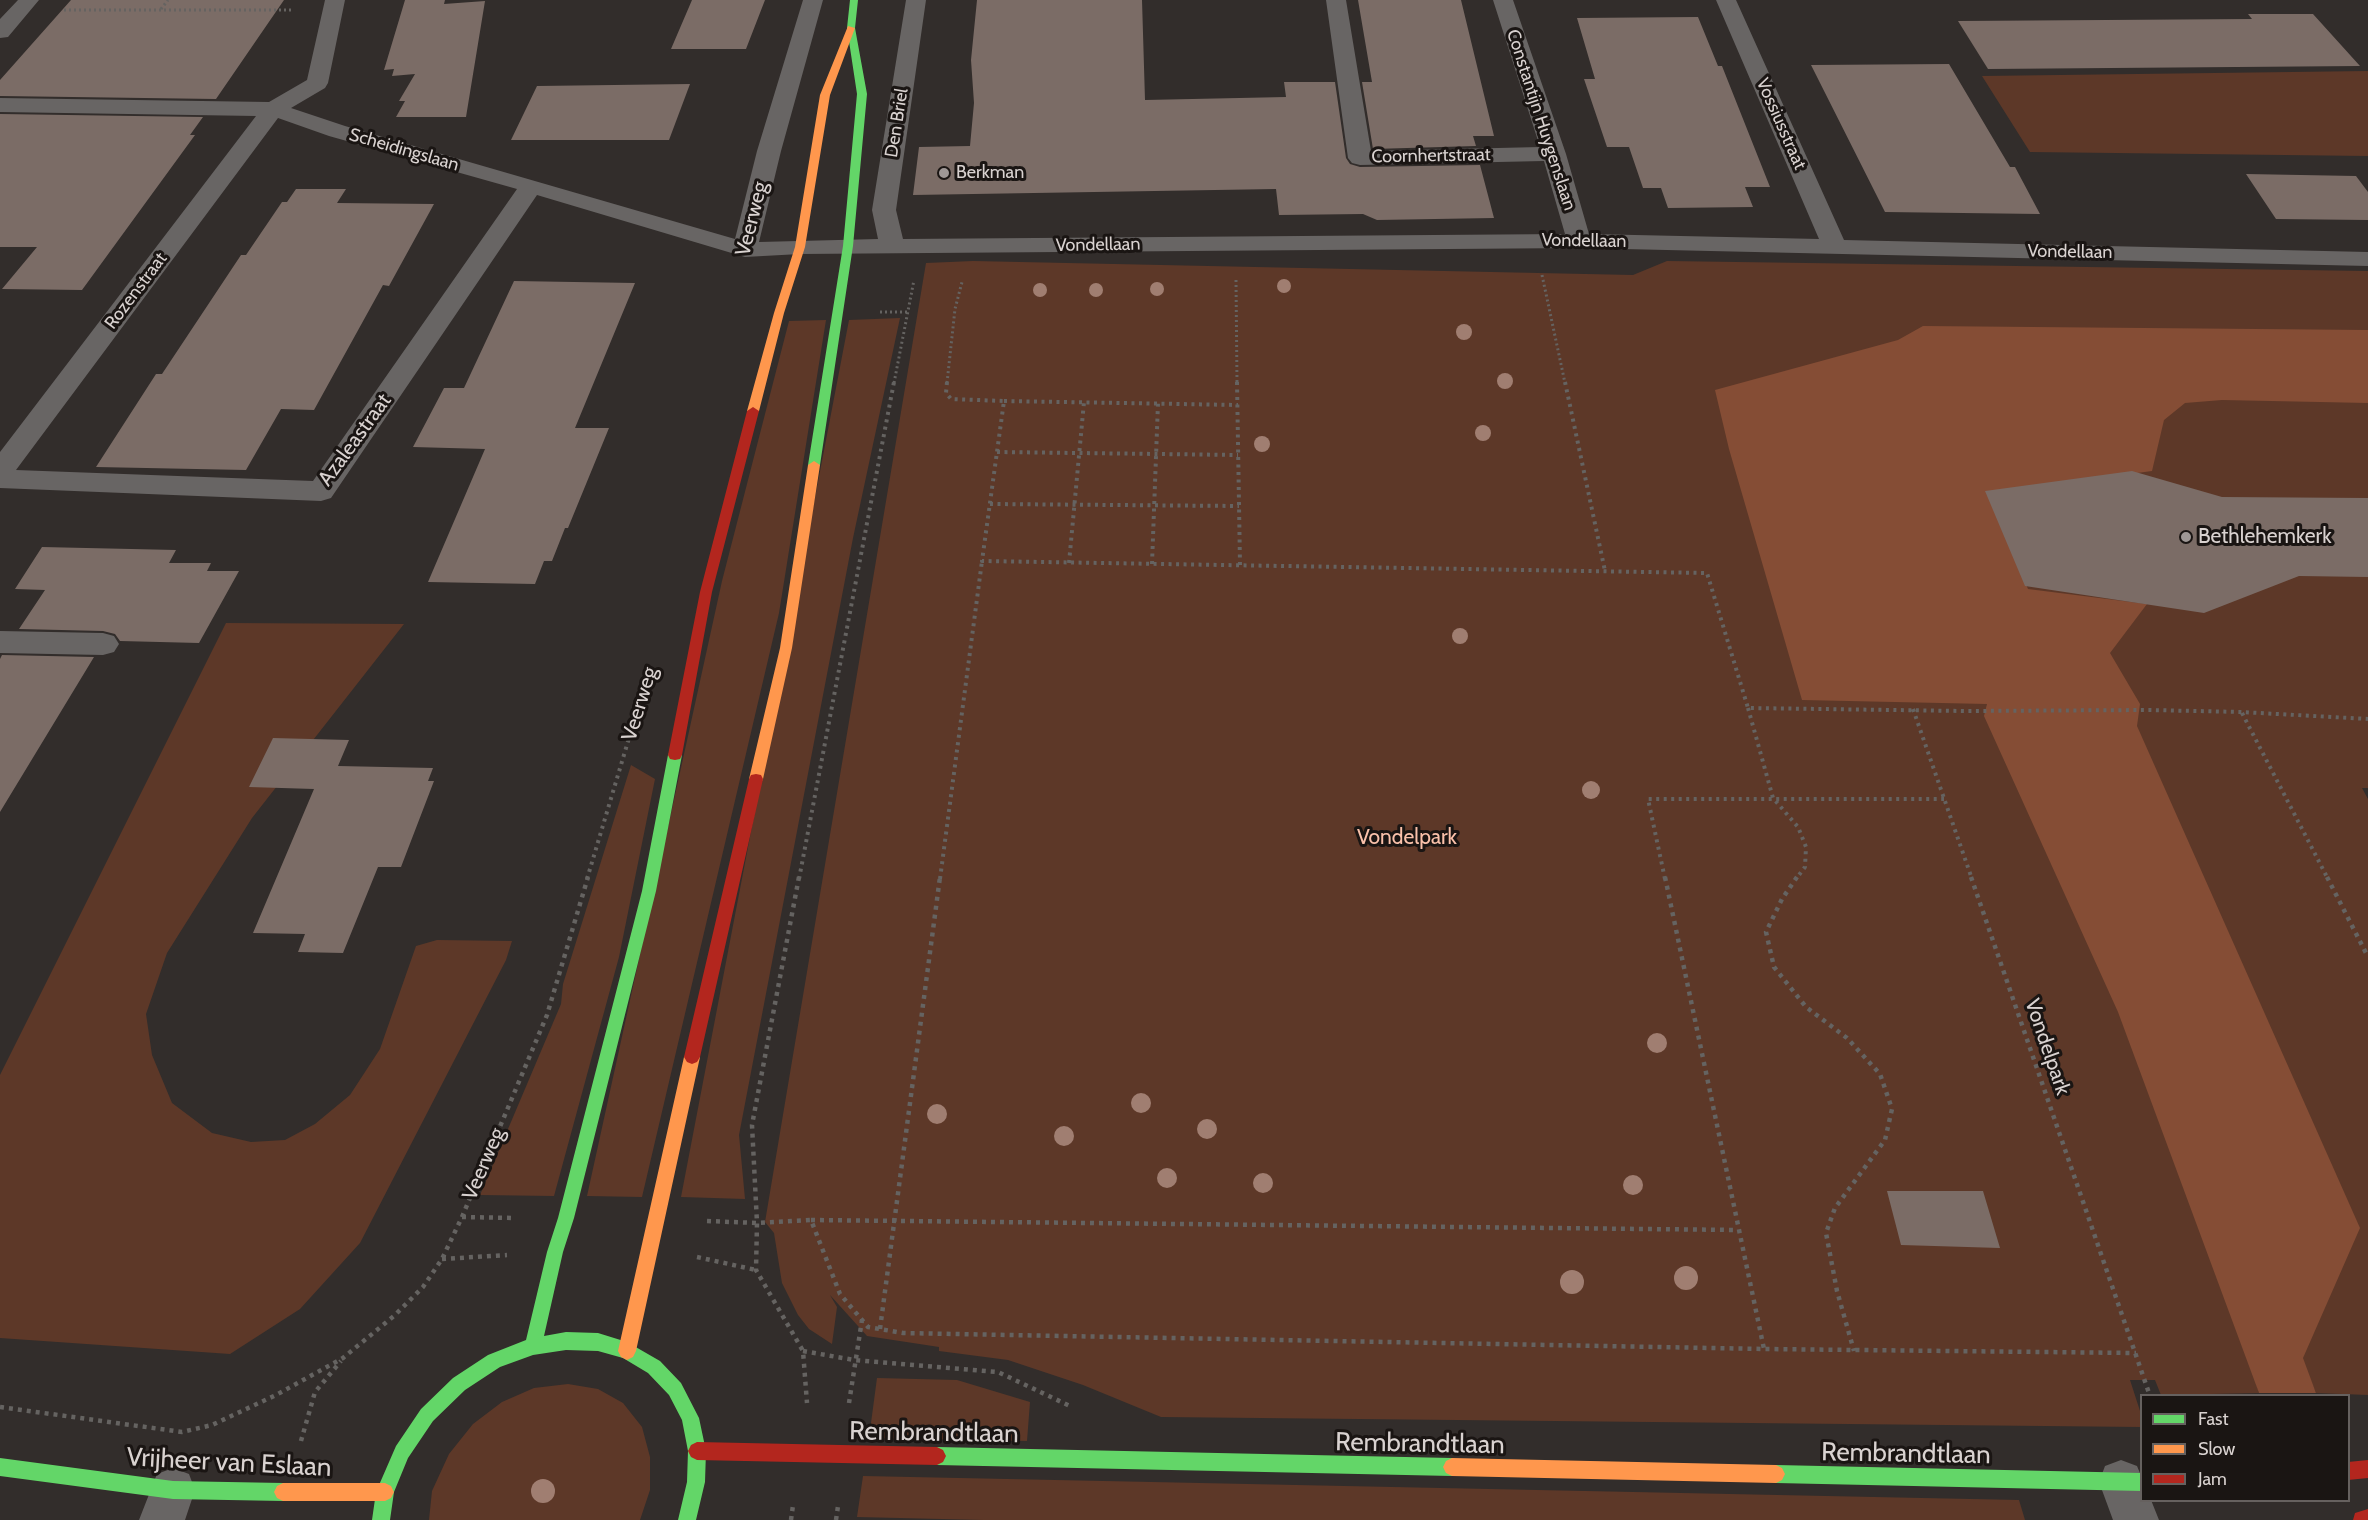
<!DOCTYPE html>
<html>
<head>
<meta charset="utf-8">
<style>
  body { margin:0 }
  #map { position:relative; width:2368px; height:1520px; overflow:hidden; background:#322d2b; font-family:Cabin,sans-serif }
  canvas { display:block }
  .legend { position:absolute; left:2140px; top:1394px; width:210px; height:108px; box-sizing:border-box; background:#1a1513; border:2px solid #66615f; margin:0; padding:8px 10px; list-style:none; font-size:18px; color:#d9d2d0 }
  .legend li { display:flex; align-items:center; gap:12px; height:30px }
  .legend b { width:30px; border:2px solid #66615f }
</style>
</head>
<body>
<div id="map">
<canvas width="2368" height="1520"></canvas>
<ul class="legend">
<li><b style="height:8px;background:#63d668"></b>Fast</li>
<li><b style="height:8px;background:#ff974d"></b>Slow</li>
<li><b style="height:8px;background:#b3261e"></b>Jam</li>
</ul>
</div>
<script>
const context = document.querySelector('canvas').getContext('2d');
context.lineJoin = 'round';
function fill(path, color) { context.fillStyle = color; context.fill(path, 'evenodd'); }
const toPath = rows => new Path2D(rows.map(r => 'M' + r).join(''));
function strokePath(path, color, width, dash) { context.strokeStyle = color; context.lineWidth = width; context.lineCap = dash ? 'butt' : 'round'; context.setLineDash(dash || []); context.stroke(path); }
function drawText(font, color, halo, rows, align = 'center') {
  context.font = font + ' Cabin,sans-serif'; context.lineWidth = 6; context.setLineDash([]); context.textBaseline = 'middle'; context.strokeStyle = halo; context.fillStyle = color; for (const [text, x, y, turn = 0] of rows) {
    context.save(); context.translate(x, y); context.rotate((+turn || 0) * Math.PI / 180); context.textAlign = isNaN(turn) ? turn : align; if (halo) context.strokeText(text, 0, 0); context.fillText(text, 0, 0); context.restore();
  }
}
const green = toPath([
  [2368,71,2368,156,2030,152,1982,76],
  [973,261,1633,275,1667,261,2368,271,2368,788,2362,788,2368,799,2368,1395,2316,1393,2310,1379,2255,1379,2259,1393,2161,1395,2155,1380,2130,1380,2141,1414,2141,1427,1161,1417,1083,1385,1008,1360,939,1351,939,1347,867,1336,830,1295,837,1307,832,1344,809,1329,798,1315,782,1283,774,1233,765,1222,926,263],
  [900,318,853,538,739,1135,745,1199,681,1197,849,320],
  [826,320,779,613,642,1197,587,1196,722,581,789,321],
  [226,623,404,624,252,818,167,953,146,1014,152,1055,172,1103,212,1133,251,1142,285,1140,315,1124,350,1095,380,1049,416,946,437,940,512,941,506,960,360,1243,300,1309,230,1354,0,1338,0,1075],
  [631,765,655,779,619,957,554,1196,480,1195,561,1004,563,984],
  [877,1378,957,1380,1030,1402,1027,1441,869,1438],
  [568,1384,598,1389,623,1403,642,1427,650,1457,650,1490,640,1520,429,1520,432,1491,449,1454,473,1424,502,1402,534,1388],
  [863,1476,2019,1500,2025,1520,983,1520,857,1517]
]);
const water = toPath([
  [1923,326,2368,330,2368,403,2222,400,2185,403,2164,420,2152,471,1988,493,2028,589,2147,604,2110,653,2140,704,2137,726,2360,1228,2303,1358,2316,1393,2259,1393,2118,1012,1984,716,1987,704,1802,700,1729,449,1715,390,1898,340]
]);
const building = toPath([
  [71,0,284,0,216,99,0,96,0,80],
  [405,0,445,0,444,4,485,1,466,117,396,117,405,101,399,101,415,74,392,76,394,69,384,70],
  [692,0,765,0,746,49,671,49],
  [977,0,1142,0,1145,100,1286,97,1284,82,1335,82,1346,158,1350,164,1360,167,1480,165,1494,218,1377,220,1363,214,1279,215,1276,189,913,195,919,147,970,146,974,103,971,60],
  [1358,0,1461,0,1494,136,1473,136,1476,146,1373,149,1362,82,1372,82],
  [2248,14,2313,14,2360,66,1988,69,1958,21,2252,19],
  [1698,17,1718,66,1722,66,1770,187,1745,187,1753,207,1668,208,1661,188,1643,188,1629,147,1607,147,1584,79,1595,79,1577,18],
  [1949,64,2010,167,2015,167,2040,214,1885,212,1811,65],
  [690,84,669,140,511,140,537,86],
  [0,114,203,117,190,135,195,135,82,290,2,289,37,247,0,247],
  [2246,174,2356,176,2368,192,2368,220,2276,219],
  [296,189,346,189,337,203,434,204,389,286,383,285,314,410,281,409,246,470,96,467,156,374,162,374,241,255,246,255,282,202,287,202],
  [514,281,635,283,575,428,609,428,568,528,565,528,552,561,544,561,535,584,428,582,485,449,413,447,444,388,464,388],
  [2132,471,2222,497,2368,498,2368,577,2299,576,2204,613,2025,586,1985,491],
  [42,547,176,550,169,563,211,563,207,571,239,571,199,643,120,641,115,634,103,631,19,629,45,590,15,589],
  [2,655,94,657,0,812,0,659],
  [273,738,349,740,338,766,433,768,428,781,434,781,401,867,378,867,343,953,298,952,305,934,253,933,314,789,249,787],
  [1887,1191,1983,1191,2000,1248,1901,1245]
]);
const pathFar2 = toPath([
  [161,9,168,0],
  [64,10,294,10],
  [1542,275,1565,383],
  [1236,280,1237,383],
  [880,312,909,312],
  [894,383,914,280],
  [947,383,955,309,962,282]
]);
const pathFar1 = toPath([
  [947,382,946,393,951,399,1004,401,982,561,1707,573,1748,708,1965,711,2149,710,2242,712,2368,719],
  [1237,382,1240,565],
  [1565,382,1605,571],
  [1004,401,1238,405],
  [997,452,1238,455],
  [990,504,1239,506],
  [1069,563,1084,402],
  [1152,564,1158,403],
  [1748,708,1773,798,1798,827,1806,847,1805,867,1796,879],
  [1913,709,1972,879],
  [2242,713,2328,879],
  [587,879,629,738],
  [799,879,894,382],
  [940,879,982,561],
  [1665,879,1648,799,1944,799]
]);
const path = toPath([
  [799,877,752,1125,757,1223,756,1270,803,1351,807,1403],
  [1665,877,1764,1349],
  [1797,877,1782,899,1766,932,1774,967,1806,1007,1847,1038,1880,1074,1892,1109,1885,1140,1835,1208,1826,1233,1837,1291,1854,1351],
  [1971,877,2150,1396],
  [2327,877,2368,957],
  [462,1217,516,1218],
  [811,1220,1738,1230],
  [707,1221,757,1223,811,1220,840,1294,868,1327,903,1333,1764,1349,2136,1353],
  [697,1257,756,1270],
  [442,1259,507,1255],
  [880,1329,940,877],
  [803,1351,854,1360,998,1372,1070,1406],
  [849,1403,862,1320],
  [0,1407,182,1432,212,1425,276,1395,343,1358,395,1315,423,1287,442,1259,462,1217,547,1015,588,877],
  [301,1441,315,1392,341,1361],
  [791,1520,793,1505],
  [836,1520,838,1506]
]);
const street = toPath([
  [18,0,39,0,8,37,0,38,0,19,18,0],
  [325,0,345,0,328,83,325,88,291,108,345,126,735,239,757,151,803,0,823,0,781,151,759,242,878,239,872,210,906,0,926,0,896,210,903,239,1565,234,1544,161,1360,165,1352,163,1348,158,1326,0,1346,0,1371,151,1540,147,1493,0,1513,0,1566,154,1589,234,1819,239,1716,0,1736,0,1844,240,2368,252,2368,266,1579,248,800,254,745,257,537,195,331,498,321,501,0,488,0,452,256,116,0,112,0,98,269,102,307,80,325,0],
  [278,118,329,136,517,189,313,481,16,470,278,118],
  [0,631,103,633,114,636,119,644,114,652,103,655,0,653,0,631],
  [2121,1460,2137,1466,2142,1478,2142,1500,2151,1500,2159,1520,2113,1520,2099,1482,2105,1466,2121,1460],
  [173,1468,189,1474,195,1490,185,1520,139,1520,157,1474,173,1468]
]);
const fast = toPath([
  [850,0,858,0,855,28,867,94,853,246,820,465,814,469,808,465,843,246,857,94,847,28,850,0],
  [675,750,680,751,682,755,656,891,574,1218,563,1252,544,1336,566,1332,598,1333,627,1342,660,1361,681,1383,699,1418,706,1451,705,1482,696,1520,678,1520,687,1482,688,1451,682,1420,669,1395,648,1373,623,1358,598,1351,566,1350,533,1355,500,1367,465,1390,433,1421,408,1458,394,1492,390,1520,372,1520,376,1492,396,1446,421,1409,453,1378,488,1355,526,1340,547,1252,558,1218,642,891,668,755,670,751,675,750],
  [937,1447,1452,1458,1458,1461,1461,1467,1458,1473,1452,1476,937,1465,931,1462,928,1456,931,1450,937,1447],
  [0,1458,173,1481,283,1483,289,1486,292,1492,289,1498,283,1501,173,1499,0,1476,0,1458],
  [1776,1465,2142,1473,2142,1491,1776,1483,1770,1480,1767,1474,1770,1468,1776,1465]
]);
const slow = toPath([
  [848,26,855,28,830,95,805,247,784,313,759,411,753,415,747,411,774,313,795,247,820,95,848,26],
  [814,461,820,465,792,648,763,779,761,783,756,784,751,783,749,779,780,648,808,465,814,461],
  [692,1050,697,1052,700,1057,636,1351,633,1357,627,1360,621,1357,618,1351,684,1057,687,1052,692,1050],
  [1452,1458,1776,1465,1782,1468,1785,1474,1782,1480,1776,1483,1452,1476,1446,1473,1443,1467,1446,1461,1452,1458],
  [283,1483,385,1483,391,1486,394,1492,391,1498,385,1501,283,1501,277,1498,274,1492,277,1486,283,1483]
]);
const jam = toPath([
  [753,407,759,411,712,592,682,755,680,759,675,760,670,759,668,755,700,592,747,411,753,407],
  [756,774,761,775,763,779,700,1057,697,1062,692,1064,687,1062,684,1057,749,779,751,775,756,774],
  [697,1442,937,1447,943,1450,946,1456,943,1462,937,1465,697,1460,691,1457,688,1451,691,1445,697,1442],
  [2368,1460,2368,1478,2348,1480,2348,1462,2368,1460],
  [2368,1509,2368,1520,2353,1520,2355,1513,2368,1509]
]);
const trees = [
  [1284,286,7],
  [1157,289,7],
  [1040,290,7],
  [1096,290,7],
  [1464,332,8],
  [1505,381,8],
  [1483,433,8],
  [1262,444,8],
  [1460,636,8],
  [1591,790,9],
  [1657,1043,10],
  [1141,1103,10],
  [937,1114,10],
  [1207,1129,10],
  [1064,1136,10],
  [1167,1178,10],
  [1263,1183,10],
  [1633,1185,10],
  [1686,1278,12],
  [1572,1282,12],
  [543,1491,12]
];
const markers = [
  [944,173,6,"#9f9896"],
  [2186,537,6,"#9f9896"]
];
const farStreetnames = [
  ["Constantijn Huygenslaan",1541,120,72],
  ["Den Briel",897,123,-81],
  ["Vossiusstraat",1781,124,66],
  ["Scheidingslaan",404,150,16],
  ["Coornhertstraat",1431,156,-1],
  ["Vondellaan",1584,241,1],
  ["Vondellaan",1098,245,-1],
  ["Vondellaan",2070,252,1],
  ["Rozenstraat",136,291,-53]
];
const farPoinames = [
  ["Berkman",956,173]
];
const streetNames = [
  ["Veerweg",752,219,-76],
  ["Azaleastraat",355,440,-54],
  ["Veerweg",640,704,-73],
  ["Vondelpark",2047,1047,71],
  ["Veerweg",484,1164,-67]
];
const poiNames = [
  ["Bethlehemkerk",2198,537]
];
const parkNames = [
  ["Vondelpark",1407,838]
];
const nearStreetnames = [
  ["Rembrandtlaan",934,1433,1],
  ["Rembrandtlaan",1420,1444,1],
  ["Rembrandtlaan",1906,1454,1],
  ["Vrijheer van Eslaan",229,1463,3]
];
fill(green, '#5d3828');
fill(water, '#854d35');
fill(building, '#7b6c66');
strokePath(pathFar2, '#656361', 3, [2, 3]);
strokePath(pathFar1, '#656361', 4, [3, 4.5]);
strokePath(path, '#656361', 4.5, [4, 5]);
fill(street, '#686564');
fill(fast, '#63d668');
fill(slow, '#ff974d');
fill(jam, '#b3261e');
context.fillStyle = '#a07e71';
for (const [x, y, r] of trees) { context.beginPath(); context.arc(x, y, r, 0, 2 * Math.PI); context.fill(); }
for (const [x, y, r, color] of markers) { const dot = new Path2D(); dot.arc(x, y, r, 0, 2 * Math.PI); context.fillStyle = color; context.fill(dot); strokePath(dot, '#1a1513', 2); }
drawText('18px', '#d9d2d0', '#1a1513', farStreetnames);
drawText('18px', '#d9d2d0', '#1a1513', farPoinames, 'left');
drawText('21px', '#d9d2d0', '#1a1513', streetNames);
drawText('21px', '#d9d2d0', '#1a1513', poiNames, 'left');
drawText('21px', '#fac1aa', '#1a1513', parkNames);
drawText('26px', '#d9d2d0', '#1a1513', nearStreetnames);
</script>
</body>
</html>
